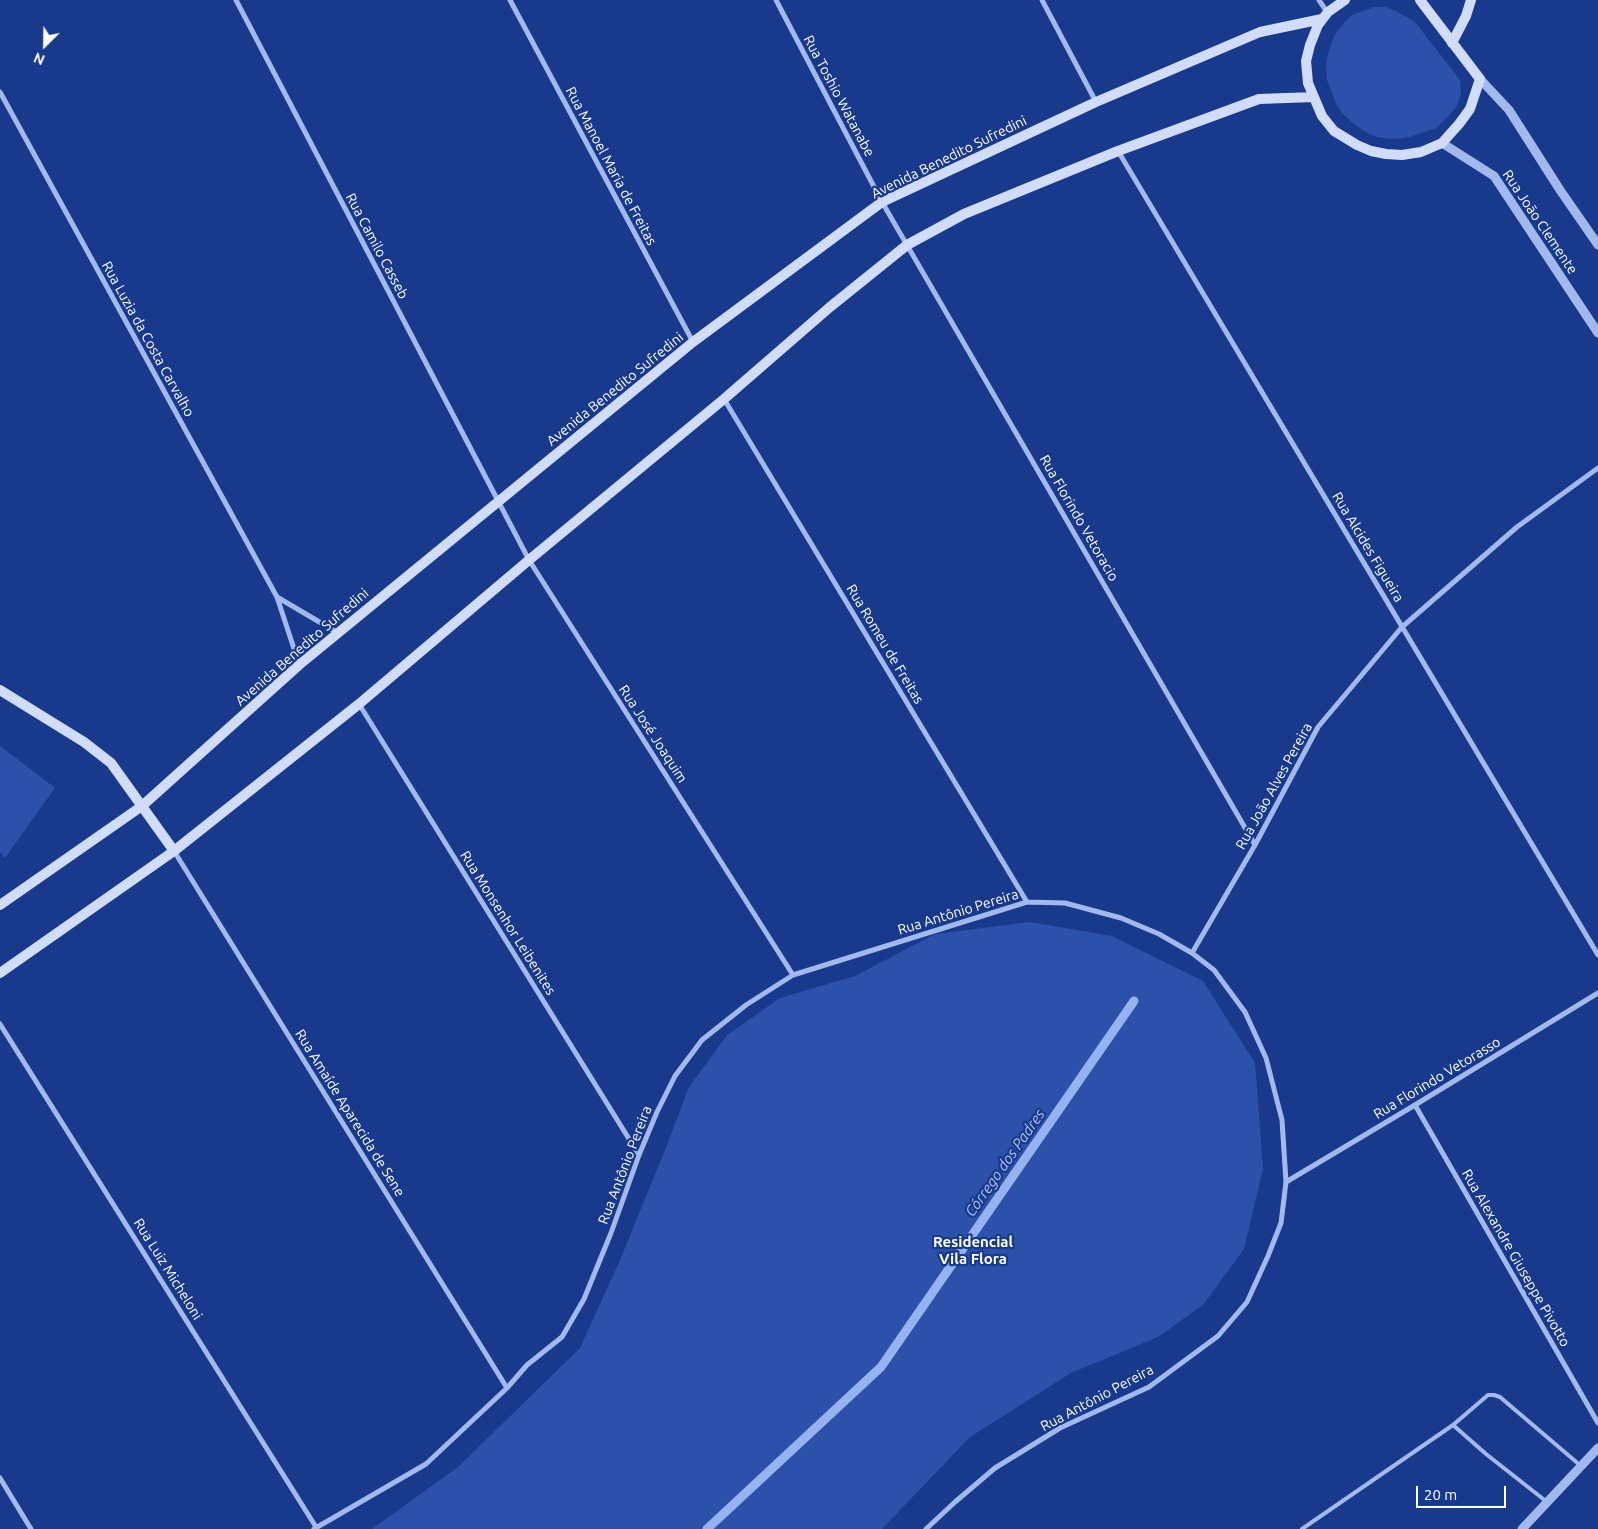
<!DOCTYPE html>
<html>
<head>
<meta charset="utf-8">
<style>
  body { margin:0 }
  #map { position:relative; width:1598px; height:1529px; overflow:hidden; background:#18398c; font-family:Ubuntu,sans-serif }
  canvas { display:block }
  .north { position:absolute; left:20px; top:20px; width:50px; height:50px; -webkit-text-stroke:4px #18398c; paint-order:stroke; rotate:203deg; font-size:14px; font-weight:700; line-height:20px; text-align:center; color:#fff }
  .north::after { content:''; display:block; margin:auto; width:18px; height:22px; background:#fff; clip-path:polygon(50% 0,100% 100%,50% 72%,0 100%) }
  .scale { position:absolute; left:1416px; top:1486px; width:90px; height:22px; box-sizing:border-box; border:2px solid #fff; border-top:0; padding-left:6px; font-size:15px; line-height:18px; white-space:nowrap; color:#fff; -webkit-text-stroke:4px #18398c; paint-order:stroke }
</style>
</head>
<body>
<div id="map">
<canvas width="1598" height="1529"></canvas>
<div class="north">N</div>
<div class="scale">20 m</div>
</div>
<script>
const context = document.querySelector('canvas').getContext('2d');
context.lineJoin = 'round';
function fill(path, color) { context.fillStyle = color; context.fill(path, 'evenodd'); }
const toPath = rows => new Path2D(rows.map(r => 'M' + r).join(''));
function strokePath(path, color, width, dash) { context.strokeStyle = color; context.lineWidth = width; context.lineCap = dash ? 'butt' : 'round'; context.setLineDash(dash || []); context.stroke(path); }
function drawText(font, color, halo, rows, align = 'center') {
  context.font = font + ' Ubuntu,sans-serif'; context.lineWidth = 4.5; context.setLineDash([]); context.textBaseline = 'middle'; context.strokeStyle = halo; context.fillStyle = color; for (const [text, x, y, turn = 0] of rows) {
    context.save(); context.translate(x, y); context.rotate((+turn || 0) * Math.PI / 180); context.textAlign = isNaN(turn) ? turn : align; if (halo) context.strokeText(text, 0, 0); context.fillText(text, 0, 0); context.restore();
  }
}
const green = toPath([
  [1374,7,1385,7,1396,11,1415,22,1460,80,1461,94,1457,106,1447,118,1436,128,1406,138,1391,139,1376,137,1364,131,1353,123,1343,114,1336,104,1327,80,1326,65,1329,50,1334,36,1343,24,1352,15],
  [0,746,55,788,5,858,0,852],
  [1030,922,1112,936,1203,981,1255,1063,1263,1169,1244,1249,1203,1305,1158,1337,1071,1373,970,1437,882,1529,372,1529,458,1467,580,1348,620,1260,665,1150,689,1087,727,1035,780,998,855,976,935,934]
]);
const stream = toPath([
  [707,1529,881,1367,1134,1001]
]);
const service = toPath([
  [1453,1425,1486,1454,1547,1502],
  [1302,1529,1453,1425,1488,1395,1494,1395,1500,1397,1581,1466]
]);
const minor = toPath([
  [236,0,529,560,793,975],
  [510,0,693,342],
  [776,0,882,202,1255,845],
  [1042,0,1096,102],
  [1319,0,1327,12],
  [0,92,277,597,299,664],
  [1118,151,1598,955],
  [724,399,1027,902],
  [277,597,338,633],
  [359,704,639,1155],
  [174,851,507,1388],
  [1192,953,1255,845,1318,727,1402,627,1517,527,1598,468],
  [0,1024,316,1527],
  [1415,1105,1598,1423],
  [1286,1182,1415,1105,1598,993],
  [0,1478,31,1529],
  [314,1529,426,1464,507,1388,527,1365,562,1337,584,1299,611,1233,639,1155,657,1112,675,1076,702,1040,746,1005,793,975,1027,902,1065,903,1121,918,1159,934,1192,953,1214,970,1245,1012,1266,1058,1282,1120,1286,1182,1281,1223,1268,1256,1247,1302,1218,1336,1149,1387,1060,1428,995,1468,955,1502,926,1529]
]);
const tertiary = toPath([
  [1480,79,1509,110,1560,190,1598,245],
  [1442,143,1494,176,1598,333],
  [1522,1529,1598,1448]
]);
const secondary = toPath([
  [1345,0,1328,12,1318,25,1310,45,1306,61,1308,83,1322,116,1334,131,1357,145,1371,151,1386,154,1402,155,1421,152,1442,143,1459,124,1470,109,1480,79,1420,0],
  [1452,43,1466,16,1471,0],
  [0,690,84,742,111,763,174,851],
  [0,905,142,806,299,665,693,342,882,202,1096,102,1260,32,1322,19],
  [0,973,174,851,359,704,529,560,724,399,830,307,907,245,964,214,1118,151,1259,99,1314,97]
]);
const streetNames = [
  ["Rua Toshio Watanabe",839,96,62],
  ["Avenida Benedito Sufredini",949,157,-26],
  ["Rua Manoel Maria de Freitas",611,166,62],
  ["Rua João Clemente",1540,222,56],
  ["Rua Camilo Casseb",377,246,62],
  ["Rua Luzia da Costa Carvalho",148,339,61],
  ["Avenida Benedito Sufredini",615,389,-39],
  ["Rua Florindo Vetoracio",1079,518,60],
  ["Rua Alcides Figueira",1368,547,59],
  ["Rua Romeu de Freitas",885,644,59],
  ["Avenida Benedito Sufredini",302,647,-41],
  ["Rua José Joaquim",653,734,57],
  ["Rua João Alves Pereira",1274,786,-61],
  ["Rua Antônio Pereira",958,912,-17],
  ["Rua Monsenhor Leibenites",508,923,58],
  ["Rua Florindo Vetorasso",1437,1078,-31],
  ["Rua Amaíde Aparecida de Sene",350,1113,58],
  ["Rua Antônio Pereira",625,1165,-69],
  ["Rua Alexandre Giuseppe Pivotto",1516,1258,60],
  ["Rua Luiz Micheloni",168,1269,58],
  ["Rua Antônio Pereira",1097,1398,-28]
];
const waterNames = [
  ["Córrego dos Padres",1005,1163,-55]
];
const neighbourhoodNames = [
  ["Residencial",973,1242],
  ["Vila Flora",973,1259]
];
fill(green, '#2b51aa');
strokePath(stream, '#96b2f1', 9);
strokePath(service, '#a3b9ee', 4);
strokePath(minor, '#a3b9ee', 5);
strokePath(tertiary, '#a3b9ee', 9);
strokePath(secondary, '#d0dcfa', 10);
drawText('14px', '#fff', '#18398c', streetNames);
drawText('italic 15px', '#afc4f5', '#18398c', waterNames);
drawText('bold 15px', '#fff', '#18398c', neighbourhoodNames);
</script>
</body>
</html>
